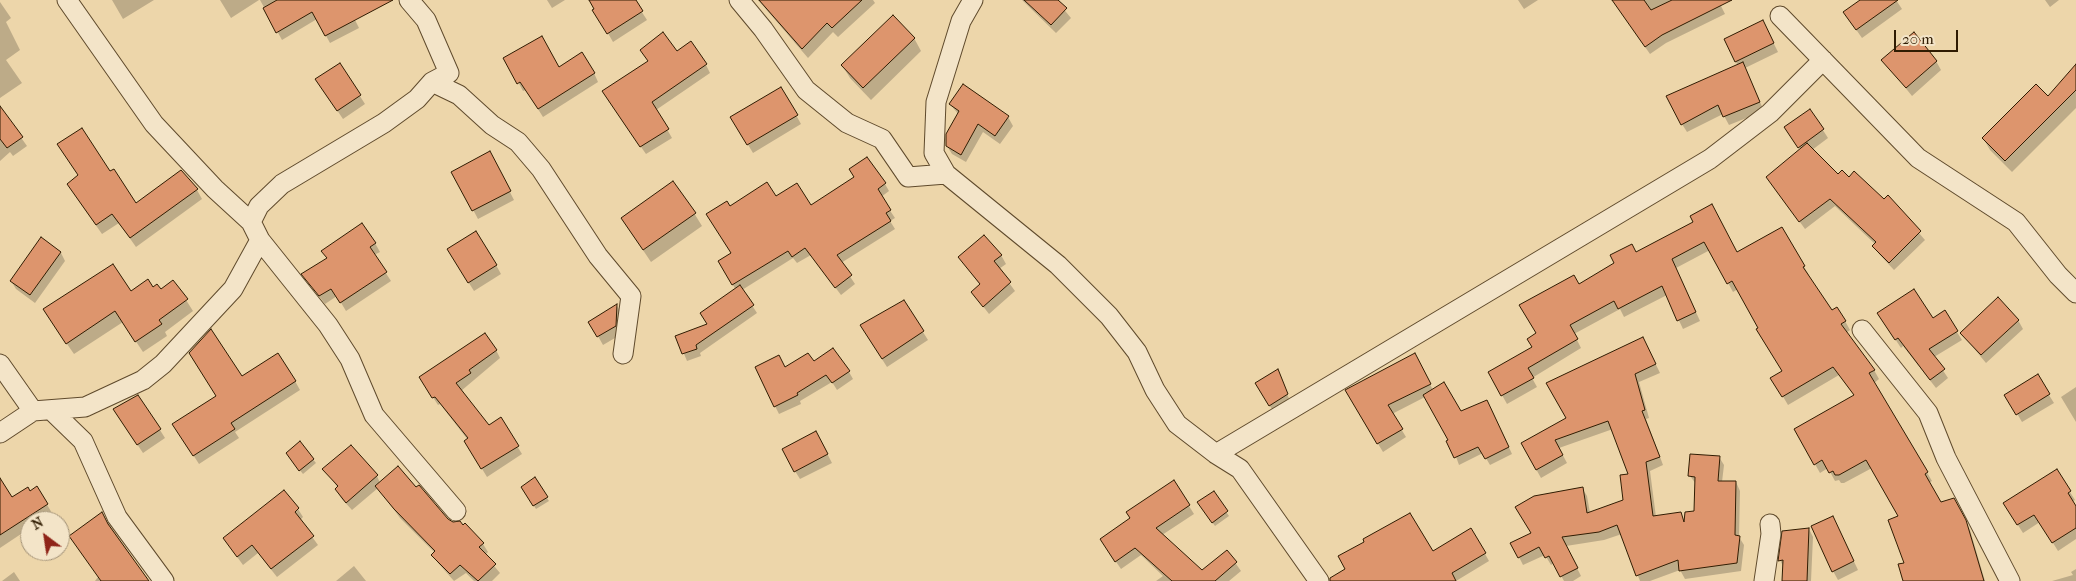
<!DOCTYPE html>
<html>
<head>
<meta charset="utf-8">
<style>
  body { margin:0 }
  #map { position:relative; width:2076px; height:581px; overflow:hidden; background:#edd6aa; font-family:"IM FELL French Canon",serif }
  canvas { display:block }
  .north { position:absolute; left:20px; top:511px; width:50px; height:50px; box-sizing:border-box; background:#f3e4c8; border:1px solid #a59479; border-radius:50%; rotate:329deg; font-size:14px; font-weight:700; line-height:20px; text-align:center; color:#301c02 }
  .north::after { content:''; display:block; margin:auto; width:18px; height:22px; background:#8f2418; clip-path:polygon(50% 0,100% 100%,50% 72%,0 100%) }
  .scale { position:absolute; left:1894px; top:30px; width:64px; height:22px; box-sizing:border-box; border:2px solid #301c02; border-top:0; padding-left:6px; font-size:15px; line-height:18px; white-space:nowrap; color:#301c02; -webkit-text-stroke:4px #f3e4c8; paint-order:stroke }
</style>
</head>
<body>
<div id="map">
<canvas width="2076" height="581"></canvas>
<div class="north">N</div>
<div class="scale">20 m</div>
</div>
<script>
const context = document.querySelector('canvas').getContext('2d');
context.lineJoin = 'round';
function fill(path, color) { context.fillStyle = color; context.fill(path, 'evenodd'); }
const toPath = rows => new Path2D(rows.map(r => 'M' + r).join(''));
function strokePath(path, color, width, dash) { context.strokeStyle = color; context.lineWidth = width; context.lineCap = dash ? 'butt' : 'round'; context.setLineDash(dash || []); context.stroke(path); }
const shadow = toPath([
  [112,0,154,0,123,19],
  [220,0,259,0,231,18],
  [260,0,345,0,359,28,330,43,317,19,282,40],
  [547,0,565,0,552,8],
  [589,0,634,0,647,20,613,42],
  [758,0,873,0,875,3,838,37,833,32,808,58],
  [1022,0,1056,0,1071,18,1056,33],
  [1518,0,1538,0,1524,9],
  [1627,0,1718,0,1725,14,1666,43,1650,54,1622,14],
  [1863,0,1896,0,1902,9,1862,38,1850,21],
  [2045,0,2059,0,2050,7],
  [0,2,11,18,6,22,20,50,6,60,22,83,0,98],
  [1767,30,1778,52,1745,68,1764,111,1729,125,1723,114,1687,132,1682,124,1738,66,1725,40],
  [914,38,921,51,871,100,850,78,842,65],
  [505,58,594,73,598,82,543,117,526,90,523,91],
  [1883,60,1936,61,1941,70,1912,96],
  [340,65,365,104,343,119,322,88],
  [706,65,710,73,656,110,672,138,646,154,608,100],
  [2076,66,2076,108,2012,172,1990,150,1983,138,2048,98],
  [964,85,1008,117,1013,126,1000,144,983,132,966,162,952,154,947,146,959,115,950,104],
  [781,88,801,124,753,153,732,118],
  [0,108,27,146,13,156,10,152,0,161],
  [1810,110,1828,138,1812,150,1838,176,1849,178,1884,201,1888,197,1925,240,1894,270,1879,254,1874,246,1876,245,1835,206,1805,229,1768,178,1801,150,1790,135],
  [494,161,514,200,478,219,453,172],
  [110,173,136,204,197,190,202,199,136,247,119,223,102,234,74,194],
  [885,184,889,191,881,197,895,218,890,221,895,229,841,263,855,284,841,295,811,255,797,263,793,258,742,290,757,313,700,353,701,356,687,361,677,337,708,325,736,290,719,262,732,254,730,208,776,198,811,207],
  [694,213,702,226,651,262,622,219],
  [1695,222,1737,254,1781,229,1809,275,1808,276,1832,312,1845,321,1850,330,1846,333,1874,370,1879,379,1874,383,1932,481,1929,483,1941,504,1959,509,1970,530,1985,581,1904,581,1905,564,1900,516,1872,468,1844,483,1841,483,1839,480,1835,481,1828,468,1820,473,1796,430,1855,396,1839,375,1788,405,1772,378,1783,372,1738,289,1733,292,1710,250,1676,268,1700,321,1683,329,1667,295,1624,317,1620,309,1574,334,1581,348,1532,378,1537,387,1507,404,1489,372,1533,348,1538,334,1521,305,1573,276,1579,286],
  [375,243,380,252,374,255,391,281,346,311,337,296,325,304,308,282],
  [61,253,65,261,35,303,16,289,11,281],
  [1001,255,1006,264,999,269,1015,291,989,314,972,292,980,285,959,257],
  [453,258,496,265,501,274,474,291],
  [153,288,186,300,193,311,165,332,167,336,143,352,123,322,74,354,51,321,131,293],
  [904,302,928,340,887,367,866,334],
  [617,306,622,314,620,335,603,345,590,322],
  [1944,312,1962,340,1934,357,1948,378,1936,388,1903,346,1901,348,1884,322,1933,319],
  [2018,320,2023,329,1986,363,1961,333],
  [1643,338,1660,373,1639,382,1649,418,1646,419,1663,465,1650,471,1656,517,1680,514,1685,523,1696,512,1696,484,1690,476,1719,457,1724,465,1722,482,1736,482,1740,491,1739,537,1744,545,1741,571,1685,579,1680,570,1650,581,1640,581,1622,534,1604,540,1566,546,1581,576,1573,581,1564,581,1554,563,1551,565,1545,555,1523,565,1519,557,1532,534,1582,488,1587,496,1590,513,1624,501,1630,475,1613,429,1559,448,1567,463,1541,478,1522,444,1568,418],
  [496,350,500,358,461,391,488,427,517,446,522,454,487,477,470,449,468,440,440,404,438,405,425,385],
  [813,363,849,372,853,379,837,390,832,382,800,401,801,404,779,414,775,406,785,368],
  [1419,363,1433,390,1461,413,1491,408,1512,454,1490,465,1483,453,1459,465,1450,440,1425,397,1392,414,1406,437,1383,452,1346,391],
  [1277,371,1291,403,1275,414,1261,392],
  [2037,376,2054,403,2022,422,2006,395],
  [241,378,295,381,300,390,235,432,239,438,199,464,179,433,217,396],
  [2076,387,2076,422,2061,397],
  [119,417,160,430,165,438,143,453],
  [816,432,832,463,800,479,795,471],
  [300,443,316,463,303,474,289,457],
  [324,469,377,476,380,483,447,520,483,544,488,552,485,555,500,573,492,581,474,581,466,573,454,581,438,563,433,555,435,553,400,518,378,488,352,510,341,498,336,489,338,488],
  [2056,470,2075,500,2072,502,2076,508,2076,539,2058,551,2040,522,2023,533,2009,511],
  [534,479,549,501,536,509,522,487],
  [0,481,12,499,37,488,52,513,41,521,30,521,30,528,0,548],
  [1174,482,1194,514,1162,535,1202,571,1227,551,1241,571,1229,581,1156,581,1163,576,1141,555,1121,569,1106,547,1132,519],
  [1213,493,1229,516,1215,526,1201,507],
  [298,509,303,517,300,520,318,545,277,577,258,553,243,565,224,539],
  [102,514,148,581,95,581,98,577],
  [1837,526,1858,570,1838,580,1833,571],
  [1471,529,1489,561,1456,581,1350,581,1432,552],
  [1809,529,1813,537,1811,581,1784,581,1784,568,1780,560],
  [354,566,366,581,336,581],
  [2076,569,2076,581,2052,581,2073,575,2071,572],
  [14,572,20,581,2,581]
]);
const building = toPath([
  [277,0,393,0,325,36,312,12,276,33,263,8,277,0],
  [589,0,636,0,643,11,607,34,592,10,594,9,589,0],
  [759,0,862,0,832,28,827,23,802,49,759,0],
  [1024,0,1058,0,1067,8,1051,25,1024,0],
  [1612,0,1644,0,1651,10,1672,0,1732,0,1662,35,1645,47,1612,0],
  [1860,0,1898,0,1856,30,1843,12,1860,0],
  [893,15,915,38,863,88,841,65,893,15],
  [1763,20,1774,43,1735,62,1724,39,1763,20],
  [663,32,677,51,691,41,707,64,652,102,669,129,640,147,602,91,648,61,640,50,663,32],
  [1914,32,1937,61,1906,88,1881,60,1914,32],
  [542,36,559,67,582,52,595,73,538,109,520,82,517,84,503,58,542,36],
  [1743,62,1760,102,1723,117,1718,105,1681,125,1666,96,1743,62],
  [340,63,361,95,337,111,315,79,340,63],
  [2076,64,2076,90,2005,161,1982,138,2036,84,2048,96,2076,64],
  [963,84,1009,116,995,136,978,124,961,155,946,146,946,134,959,111,949,104,963,84],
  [781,87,798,115,747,145,730,117,781,87],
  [0,106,23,137,7,148,0,139,0,106],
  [1810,109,1824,129,1798,148,1784,127,1810,109],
  [82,128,110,171,114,169,136,203,181,170,198,189,130,238,112,214,96,225,67,184,78,175,57,144,82,128],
  [1807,143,1838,174,1842,170,1849,177,1854,171,1884,199,1888,195,1921,231,1889,263,1872,246,1876,242,1830,199,1799,222,1766,177,1807,143],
  [490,151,511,191,472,211,451,172,490,151],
  [867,157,886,183,878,189,891,210,886,213,891,221,837,255,852,275,835,288,805,248,792,257,788,251,732,285,718,261,731,253,706,214,727,201,730,206,767,182,776,196,797,183,811,205,854,177,849,169,867,157],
  [673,181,696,213,643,250,621,218,673,181],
  [1712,204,1737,252,1782,227,1805,266,1803,267,1832,310,1837,307,1846,321,1841,324,1875,370,1869,373,1928,472,1925,474,1941,502,1954,498,1966,520,1984,581,1903,581,1898,564,1904,563,1888,520,1898,516,1866,460,1839,475,1835,475,1833,471,1829,473,1822,460,1814,465,1794,429,1854,395,1833,367,1782,397,1770,378,1782,371,1756,329,1758,328,1732,281,1727,284,1704,242,1672,259,1696,312,1677,321,1662,286,1618,309,1614,301,1570,325,1578,339,1528,368,1534,378,1501,396,1488,372,1532,347,1527,339,1536,333,1519,305,1574,275,1579,284,1614,263,1610,255,1632,244,1636,252,1693,222,1690,216,1712,204],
  [362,223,376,243,370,247,387,272,340,303,331,289,319,296,301,274,327,258,321,251,362,223],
  [476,231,497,265,468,283,447,249,476,231],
  [984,235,1002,255,994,261,1011,282,983,307,971,292,980,284,958,257,984,235],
  [41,237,61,252,30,295,10,281,41,237],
  [113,264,131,291,148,279,153,287,157,284,161,289,173,280,188,299,159,320,162,324,135,342,115,311,66,344,43,309,113,264],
  [740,285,754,305,696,345,697,349,682,354,675,336,707,324,700,313,740,285],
  [1914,289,1933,318,1945,310,1958,331,1929,349,1945,369,1930,380,1898,338,1895,340,1877,313,1914,289],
  [1998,297,2019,320,1981,355,1960,333,1998,297],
  [904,300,924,331,882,359,860,325,904,300],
  [617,304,616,326,597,337,588,322,617,304],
  [211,329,242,376,278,353,296,381,231,423,235,429,193,456,172,424,216,396,189,353,211,329],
  [485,333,497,350,469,370,471,373,456,383,489,425,501,417,519,446,481,469,464,441,468,438,435,397,432,398,419,377,485,333],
  [1643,337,1656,364,1635,374,1645,410,1642,411,1660,457,1646,462,1653,516,1681,512,1684,522,1685,512,1694,511,1695,477,1688,476,1690,454,1720,456,1718,481,1736,481,1735,535,1740,536,1737,563,1679,571,1678,560,1636,576,1617,525,1599,532,1562,537,1578,568,1560,577,1549,556,1545,558,1539,547,1518,558,1510,543,1531,533,1515,507,1534,496,1583,487,1587,513,1623,500,1620,475,1628,474,1608,421,1555,440,1563,455,1536,470,1521,443,1566,418,1546,383,1643,337],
  [833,348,850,371,832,383,826,375,797,393,798,395,774,407,755,367,779,355,785,367,808,353,814,361,833,348],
  [1415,353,1431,384,1388,405,1403,429,1377,444,1345,390,1415,353],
  [1278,369,1288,394,1269,406,1255,383,1278,369],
  [2038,374,2050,394,2016,415,2004,395,2038,374],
  [1444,382,1461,411,1487,400,1509,447,1485,459,1478,447,1454,458,1446,441,1448,440,1423,395,1444,382],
  [138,395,161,429,137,445,113,409,138,395],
  [816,431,828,454,794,472,782,449,816,431],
  [300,441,314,459,299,471,286,453,300,441],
  [351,445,378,475,346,503,335,489,338,486,322,469,351,445],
  [398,466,416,487,419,485,448,519,453,522,460,521,463,525,465,523,484,543,479,547,496,564,478,581,460,565,450,574,431,555,435,551,394,509,375,486,398,466],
  [2057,469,2071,491,2068,493,2076,506,2076,528,2052,543,2034,515,2017,525,2003,503,2057,469],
  [535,477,548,497,533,506,521,487,535,477],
  [0,478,12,497,28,487,30,491,37,486,48,504,0,535,0,478],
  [1174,480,1190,505,1156,528,1202,570,1227,550,1237,562,1215,581,1172,581,1135,548,1115,562,1100,539,1130,518,1126,512,1174,480],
  [284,490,299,508,295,512,314,536,271,569,252,545,237,557,223,538,284,490],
  [1214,491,1228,511,1212,523,1197,502,1214,491],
  [102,512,108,524,149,581,101,581,69,536,102,512],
  [1410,513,1433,551,1471,528,1486,553,1452,573,1456,581,1330,581,1330,578,1345,569,1338,556,1364,542,1363,539,1410,513],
  [1833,516,1854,561,1832,572,1811,526,1833,516],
  [1809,528,1807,581,1782,581,1783,560,1778,561,1782,531,1809,528]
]);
const street = toPath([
  [67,0,154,124,215,189,251,222,260,240,328,325,350,359,374,415,456,511],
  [739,0,763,29,806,90,847,123,882,139,908,177,946,174],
  [973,0,961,21,936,102,934,153,946,174,1058,265,1109,316,1137,352,1155,390,1177,424,1216,454,1240,469,1319,581],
  [1780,16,1918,158,2016,222,2058,275,2076,293],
  [432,82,459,95,492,125,518,142,541,169,598,256,631,296,623,354],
  [251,222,259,206,282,184,384,123,417,99,432,82,449,73,426,20,409,0],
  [1862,330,1928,413,1946,458,2010,581],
  [0,364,33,411],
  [51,410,83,441,117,517,164,581],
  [0,433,33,411,85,407,143,380,163,364,233,289,260,240],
  [1216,454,1710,159,1770,113,1823,60],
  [1764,581,1771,534,1770,524]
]);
fill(shadow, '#0003');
fill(building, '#dd956d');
strokePath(building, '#301c02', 1);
strokePath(street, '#5f4a2c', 21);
strokePath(street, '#f3e4c8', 19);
</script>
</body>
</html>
